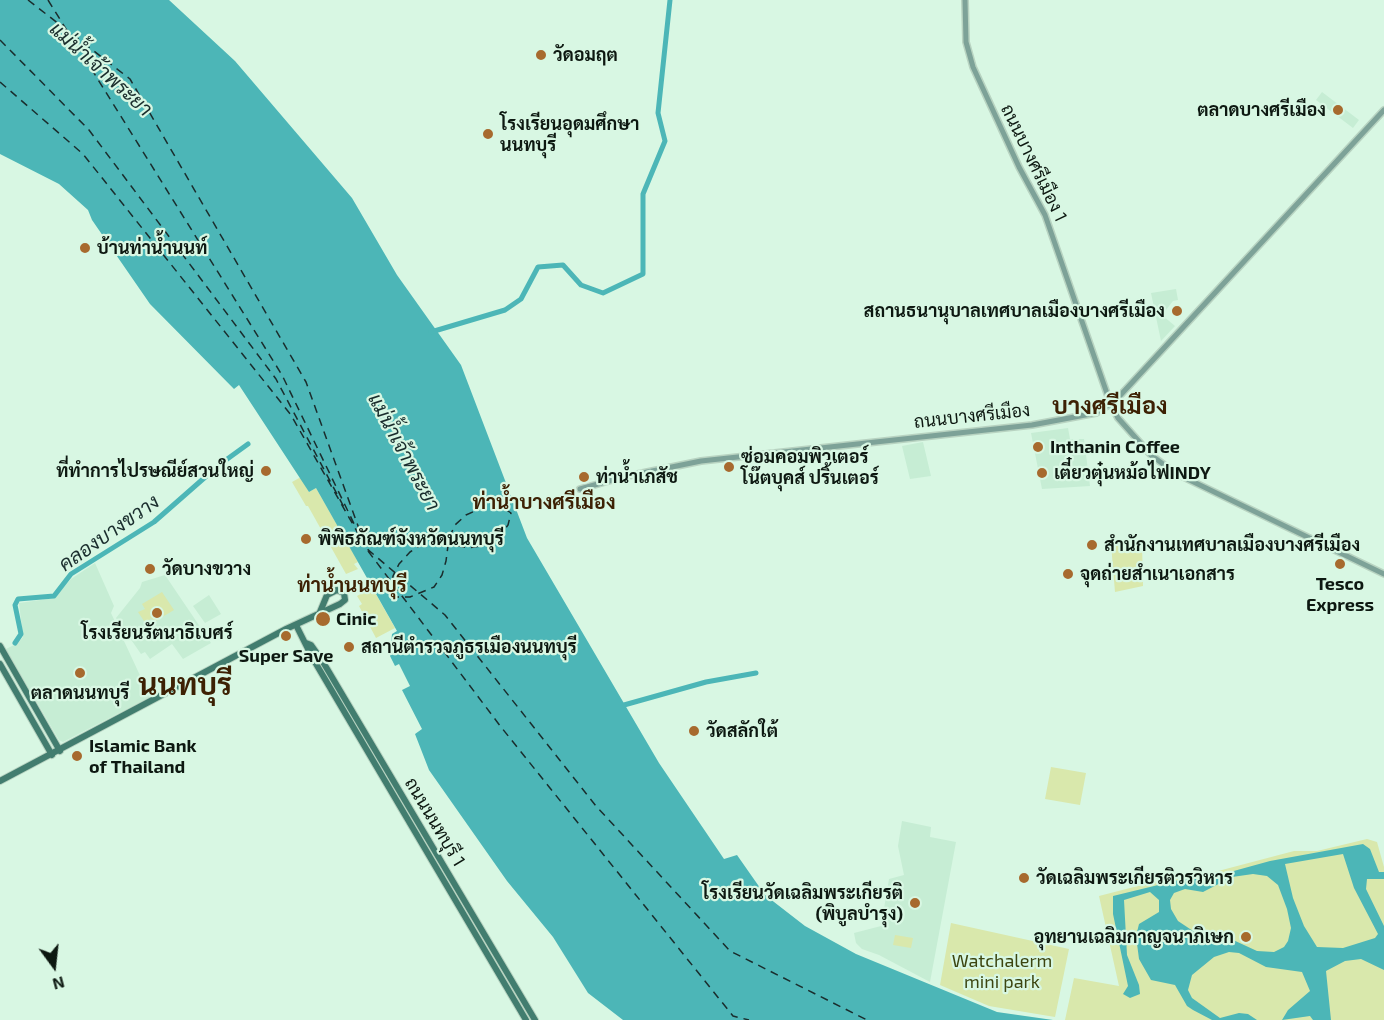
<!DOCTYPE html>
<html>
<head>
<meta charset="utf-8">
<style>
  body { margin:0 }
  #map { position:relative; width:1384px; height:1020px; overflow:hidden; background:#d8f7e3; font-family:"Exo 2",sans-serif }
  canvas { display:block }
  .north { position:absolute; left:24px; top:936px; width:60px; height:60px; -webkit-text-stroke:4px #d8f7e3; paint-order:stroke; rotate:165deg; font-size:16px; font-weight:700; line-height:24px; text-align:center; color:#0d1811 }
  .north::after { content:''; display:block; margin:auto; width:21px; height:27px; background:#0d1811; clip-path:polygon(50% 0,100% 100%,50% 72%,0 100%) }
</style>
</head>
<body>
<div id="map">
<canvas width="1384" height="1020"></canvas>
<div class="north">N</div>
</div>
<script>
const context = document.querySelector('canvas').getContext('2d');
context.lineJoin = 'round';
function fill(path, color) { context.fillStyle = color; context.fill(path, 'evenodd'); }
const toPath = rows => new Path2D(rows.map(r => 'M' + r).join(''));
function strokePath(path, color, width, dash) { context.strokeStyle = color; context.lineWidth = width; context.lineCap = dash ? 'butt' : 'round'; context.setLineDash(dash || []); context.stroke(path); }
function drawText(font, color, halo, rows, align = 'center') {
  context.font = font + ' "Exo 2",Sarabun,sans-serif'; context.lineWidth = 4.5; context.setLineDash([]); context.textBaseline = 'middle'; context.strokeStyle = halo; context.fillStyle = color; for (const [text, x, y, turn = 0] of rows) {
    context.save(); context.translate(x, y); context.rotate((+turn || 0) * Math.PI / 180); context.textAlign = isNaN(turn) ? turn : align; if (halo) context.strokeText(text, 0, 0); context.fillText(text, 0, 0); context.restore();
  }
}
const built = toPath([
  [1322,92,1359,120,1353,128,1316,100],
  [1176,289,1178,300,1173,301,1162,315,1175,326,1161,341,1151,293],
  [1068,428,1070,439,1084,439,1090,486,1042,489,1031,433],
  [923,442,931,476,910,479,902,446],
  [95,563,114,606,111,613,150,697,63,742,59,740,6,649,18,643,23,637,19,603,54,598,71,579],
  [165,575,211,643,183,659,172,644,150,659,145,652,141,654,116,618,140,588,142,582],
  [209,595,221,614,205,623,193,606],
  [902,821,931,827,930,837,956,842,930,982,879,955,862,949,856,943,854,933,881,926,889,879,904,875,898,846]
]);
const green = toPath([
  [301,477,309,492,316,488,351,549,358,562,354,564,358,569,346,574,308,506,306,506,292,482],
  [1142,542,1143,586,1115,592,1111,544],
  [372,587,395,628,376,638,359,606,362,604,357,596],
  [162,592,174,610,154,622,151,618,146,624,138,612,145,609,142,604],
  [1051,767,1086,773,1080,805,1045,799],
  [1367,839,1377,842,1384,867,1384,1020,1065,1020,1074,978,1119,986,1099,896,1200,870,1203,875,1294,851,1317,851],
  [951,923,1069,949,1055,1017,989,1006,940,985],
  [895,935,913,938,911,948,893,945]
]);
const water = toPath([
  [0,0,169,0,235,61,352,198,397,275,461,365,527,538,659,763,724,859,737,855,765,895,805,926,856,954,997,1012,1053,1020,623,1020,588,993,553,937,507,881,429,770,415,734,422,729,402,690,410,686,399,664,395,666,390,656,392,634,397,631,316,488,309,492,239,385,234,389,150,304,92,220,88,210,59,184,0,154],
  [1363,844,1370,849,1379,872,1384,872,1384,879,1367,879,1366,889,1384,926,1384,970,1361,959,1345,961,1326,971,1331,1020,1313,1020,1310,1016,1282,1020,1288,1010,1310,991,1302,972,1266,967,1239,953,1229,952,1214,957,1192,975,1188,990,1192,998,1220,1018,1239,1013,1248,1014,1257,1020,1212,1020,1193,1010,1187,1006,1175,985,1151,980,1139,959,1136,936,1139,924,1159,912,1159,900,1150,892,1124,900,1127,955,1139,985,1140,994,1130,998,1123,994,1128,986,1113,914,1113,896,1195,876,1201,880,1270,861],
  [1343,854,1354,888,1378,934,1375,938,1343,948,1317,947,1304,926,1293,898,1285,864],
  [1253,874,1267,876,1278,885,1287,909,1291,928,1288,941,1284,947,1274,952,1257,951,1231,939,1202,937,1178,921,1171,909,1170,900,1174,893,1185,889,1203,892,1232,877]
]);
const canal = toPath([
  [431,332,505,310,521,299,538,267,563,265,581,285,603,293,643,274,643,194,665,141,658,113,670,0],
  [15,643,21,634,15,605,18,599,54,596,71,574,154,522,219,465,248,444],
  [624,705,706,682,756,673]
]);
const ferry = toPath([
  [28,0,130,79,306,382,366,548,445,615,596,806,730,951,867,1020],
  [48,0,66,29],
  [69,33,282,375,359,534],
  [0,40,89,130,276,379,346,511],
  [0,82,83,154,291,415,364,544],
  [368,551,501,727,733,1016,749,1020],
  [391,597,410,597,434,587,442,575,446,561,449,538,455,525,466,515,484,507,502,507,511,513,508,525,501,534,480,546,468,548,454,545,437,541,424,543,410,552,399,564,393,576,391,597]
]);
const tertiary = toPath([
  [965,0,966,42,973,67,1019,167,1045,215,1111,405,1118,418,1151,455,1175,473,1384,574],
  [580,489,623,477,701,461,1032,425,1096,413,1115,401,1384,110]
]);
const secondary = toPath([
  [296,625,312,657,526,1020],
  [306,643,311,645,323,662,535,1020],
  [0,646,60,751],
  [0,664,52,755],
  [0,781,286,629,340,604,345,600,344,593,337,590,327,595,320,612]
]);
const markers = [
  [541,55,6,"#a76a2e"],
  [1338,110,6,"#a76a2e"],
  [488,134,6,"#a76a2e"],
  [85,248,6,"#a76a2e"],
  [1177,311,6,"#a76a2e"],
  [1038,447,6,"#a76a2e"],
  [729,467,6,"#a76a2e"],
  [266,471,6,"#a76a2e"],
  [1042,473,6,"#a76a2e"],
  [584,477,6,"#a76a2e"],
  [306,539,6,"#a76a2e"],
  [1092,545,6,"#a76a2e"],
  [1340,564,6,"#a76a2e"],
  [150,569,6,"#a76a2e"],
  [1068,574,6,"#a76a2e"],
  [157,613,6,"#a76a2e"],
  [323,619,8,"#a76a2e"],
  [286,636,6,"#a76a2e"],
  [349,647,6,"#a76a2e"],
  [80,673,6,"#a76a2e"],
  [694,731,6,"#a76a2e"],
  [77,756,6,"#a76a2e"],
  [1024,878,6,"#a76a2e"],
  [915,903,6,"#a76a2e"],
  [1246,937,6,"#a76a2e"]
];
const poiNames = [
  ["วัดอมฤต",553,55],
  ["ตลาดบางศรีเมือง",1326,110,"right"],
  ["โรงเรียนอุดมศึกษา",500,124],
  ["นนทบุรี",500,145],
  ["บ้านท่าน้ำนนท์",97,248],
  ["สถานธนานุบาลเทศบาลเมืองบางศรีเมือง",1165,311,"right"],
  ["Inthanin Coffee",1050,447],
  ["ซ่อมคอมพิวเตอร์",741,457],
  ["โน๊ตบุคส์ ปริ้นเตอร์",741,478],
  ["ที่ทำการไปรษณีย์สวนใหญ่",254,471,"right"],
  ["เตี๋ยวตุ๋นหม้อไฟINDY",1054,473],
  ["ท่าน้ำเภสัช",596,477],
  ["พิพิธภัณฑ์จังหวัดนนทบุรี",318,539],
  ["สำนักงานเทศบาลเมืองบางศรีเมือง",1104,545],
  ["วัดบางขวาง",162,569],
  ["จุดถ่ายสำเนาเอกสาร",1080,574],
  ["Tesco",1340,584,"center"],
  ["Express",1340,605,"center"],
  ["Cinic",336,619],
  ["โรงเรียนรัตนาธิเบศร์",157,633,"center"],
  ["สถานีตำรวจภูธรเมืองนนทบุรี",361,647],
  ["Super Save",286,656,"center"],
  ["ตลาดนนทบุรี",80,693,"center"],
  ["วัดสลักใต้",706,731],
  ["Islamic Bank",89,746],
  ["of Thailand",89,767],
  ["วัดเฉลิมพระเกียรติวรวิหาร",1036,878],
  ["โรงเรียนวัดเฉลิมพระเกียรติ",903,893,"right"],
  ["(พิบูลบำรุง)",903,914,"right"],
  ["อุทยานเฉลิมกาญจนาภิเษก",1234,937,"right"]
];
const streetNames = [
  ["ถนนบางศรีเมือง 1",1034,163,64],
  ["ถนนบางศรีเมือง",972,416,-6],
  ["ถนนนนทบุรี 1",435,822,59]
];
const parkNames = [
  ["Watchalerm",1002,961],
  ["mini park",1002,982]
];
const waterNames = [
  ["แม่น้ำเจ้าพระยา",101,69,42],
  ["แม่น้ำเจ้าพระยา",404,452,62],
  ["คลองบางขวาง",109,533,-35]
];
const neighbourhoodNames = [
  ["ท่าน้ำบางศรีเมือง",544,502],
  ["ท่าน้ำนนทบุรี",352,585]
];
const districtNames = [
  ["บางศรีเมือง",1110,406]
];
const townNames = [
  ["นนทบุรี",185,685]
];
fill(built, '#c6edd4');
fill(green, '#d9e8ac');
fill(water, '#4cb6b7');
strokePath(canal, '#4cb6b7', 5);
strokePath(ferry, '#1a2d2d', 1.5, [8, 6]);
strokePath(tertiary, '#b8d3c1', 8);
strokePath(secondary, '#b8d3c1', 8);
strokePath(tertiary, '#7da298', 5);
strokePath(secondary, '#427d6f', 6);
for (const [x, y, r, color] of markers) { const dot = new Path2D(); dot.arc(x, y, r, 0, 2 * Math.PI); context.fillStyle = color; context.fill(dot); strokePath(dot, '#d8f7e3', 2); }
drawText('bold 18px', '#0d1811', '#d8f7e3', poiNames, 'left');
drawText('18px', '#0d1811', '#d8f7e3', streetNames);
drawText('18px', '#3c4510', '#d8f7e3', parkNames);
drawText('italic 20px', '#1a2d2d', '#d8f7e3', waterNames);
drawText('bold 20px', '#3d2104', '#d8f7e3', neighbourhoodNames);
drawText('bold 24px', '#3d2104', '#d8f7e3', districtNames);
drawText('bold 30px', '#3d2104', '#d8f7e3', townNames);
</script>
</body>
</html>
